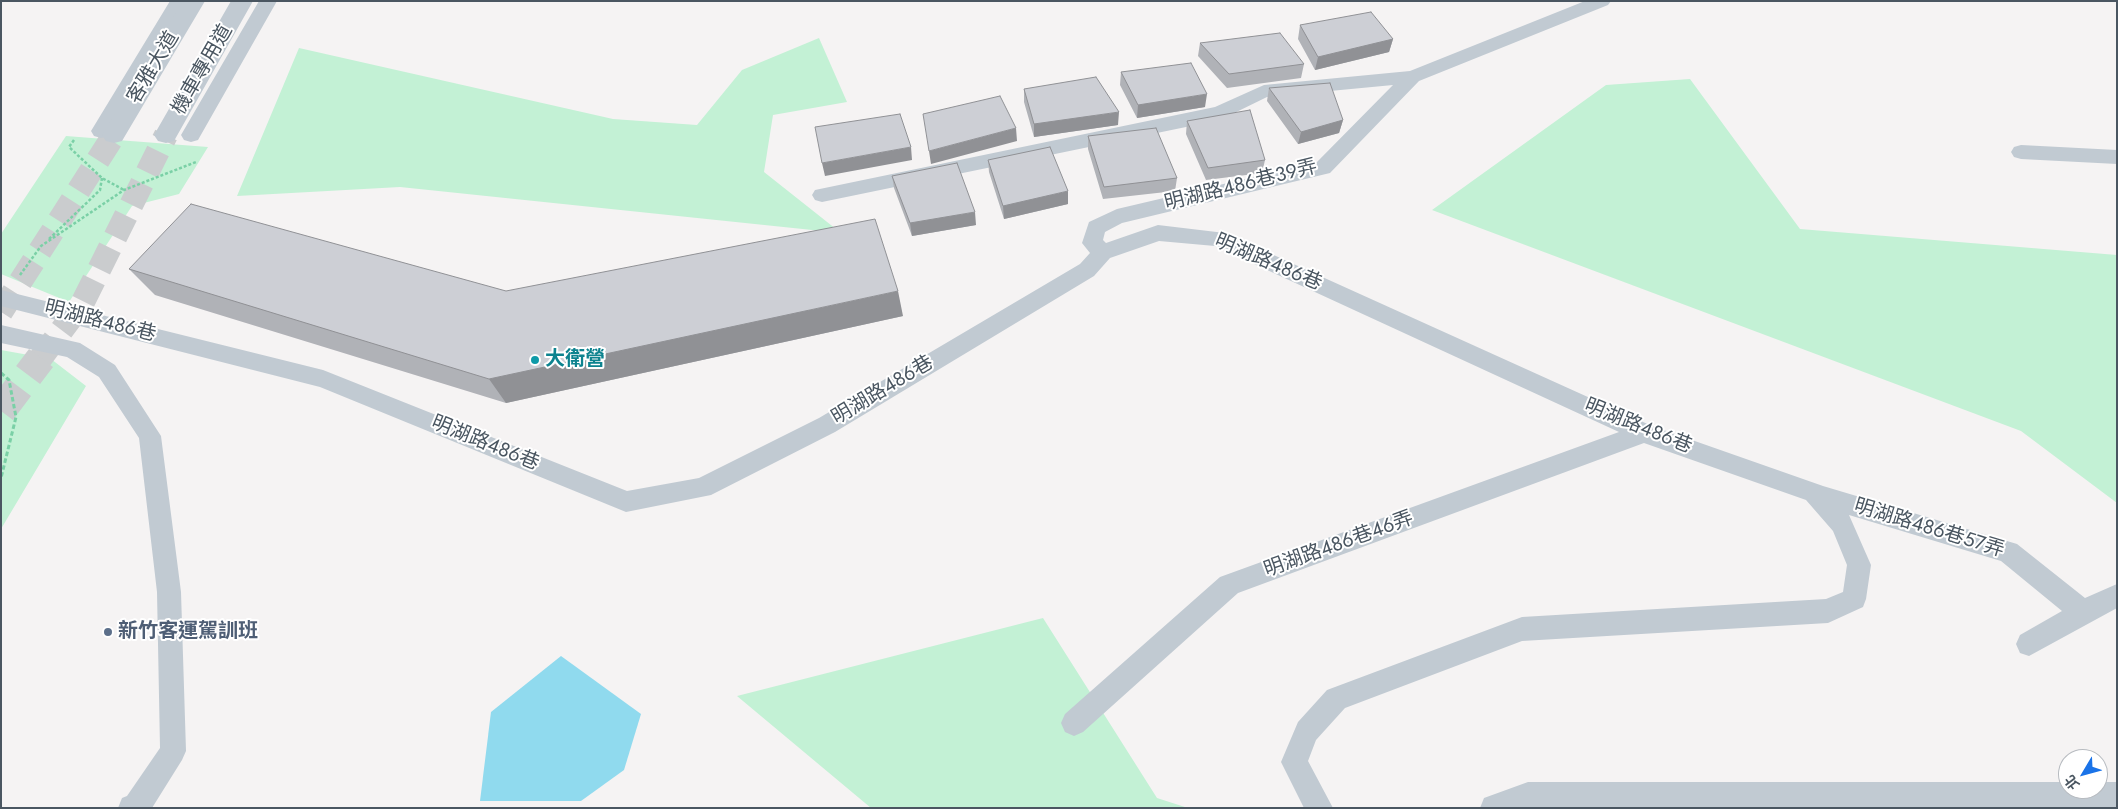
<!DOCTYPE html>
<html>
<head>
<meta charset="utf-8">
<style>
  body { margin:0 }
  #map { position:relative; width:2118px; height:809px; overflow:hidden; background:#f5f3f3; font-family:Jost,"Noto Sans TC",sans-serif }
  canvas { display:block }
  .frame { position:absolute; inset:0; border:2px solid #4a5661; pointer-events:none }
  .north { position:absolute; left:2058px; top:749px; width:50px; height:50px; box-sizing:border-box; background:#fff; border:1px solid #b7bbc0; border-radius:50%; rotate:233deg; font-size:14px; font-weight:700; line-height:20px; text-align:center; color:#4a5661 }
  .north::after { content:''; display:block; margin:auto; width:18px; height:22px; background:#1a73e8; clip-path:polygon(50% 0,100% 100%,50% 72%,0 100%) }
</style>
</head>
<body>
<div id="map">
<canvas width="2118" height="809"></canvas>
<div class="frame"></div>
<div class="north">北</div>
</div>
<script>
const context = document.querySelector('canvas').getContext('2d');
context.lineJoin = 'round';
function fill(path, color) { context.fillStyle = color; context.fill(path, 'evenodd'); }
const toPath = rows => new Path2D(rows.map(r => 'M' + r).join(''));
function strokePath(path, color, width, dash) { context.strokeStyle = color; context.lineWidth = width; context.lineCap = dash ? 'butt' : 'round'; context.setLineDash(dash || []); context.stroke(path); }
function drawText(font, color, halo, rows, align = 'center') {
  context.font = font + ' Jost,"Noto Sans TC",sans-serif'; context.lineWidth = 4; context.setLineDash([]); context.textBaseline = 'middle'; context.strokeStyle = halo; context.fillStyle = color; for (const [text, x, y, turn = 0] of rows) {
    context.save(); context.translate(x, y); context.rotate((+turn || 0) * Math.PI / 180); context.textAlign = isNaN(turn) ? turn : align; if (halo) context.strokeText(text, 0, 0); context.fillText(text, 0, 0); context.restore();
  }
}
const green = toPath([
  [819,38,847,102,773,115,764,172,841,233,400,187,237,196,299,48,613,119,697,125,742,70],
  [1690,79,1800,229,2117,255,2117,503,2021,431,1432,210,1606,85],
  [66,136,208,147,179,194,132,206,69,302,1,274,1,234],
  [1,350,51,359,86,386,1,529],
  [1043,618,1157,798,1188,808,871,808,737,696]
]);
const water = toPath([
  [561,656,641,714,624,770,581,801,480,801,491,712]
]);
const tertiaryTunnelFar1 = toPath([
  [1,312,114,135],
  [40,359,83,302,166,135]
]);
const tertiaryTunnel = toPath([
  [1,411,41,358]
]);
const pathFar1 = toPath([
  [74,140,69,147,102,178,124,190],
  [49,239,100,190,102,178],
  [20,275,41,246,124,190,196,162]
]);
const path = toPath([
  [1,373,9,380,16,417,1,478]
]);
const service = toPath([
  [170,1,188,1,108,136,101,138,94,136,91,131,170,1],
  [259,1,277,1,198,140,191,142,184,140,181,135,259,1],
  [1585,1,1611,1,1608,5,1419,81,1330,173,1122,223,1105,232,1103,240,1106,243,1158,225,1225,233,1652,426,1823,486,2017,544,2085,598,2117,584,2117,608,2029,656,2020,653,2016,644,2020,635,2062,611,2001,561,1849,515,1871,565,1866,599,1863,607,1828,623,1522,641,1345,708,1316,740,1308,761,1333,808,1304,808,1281,762,1298,722,1327,690,1522,617,1826,599,1843,592,1847,565,1833,531,1806,500,1644,443,1238,593,1083,732,1074,736,1065,732,1061,723,1065,714,1220,577,1619,432,1215,246,1159,241,1110,258,1094,276,835,432,711,495,626,512,320,387,1,306,1,290,323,370,627,491,699,478,819,418,1080,264,1090,253,1082,243,1089,222,1117,209,1317,162,1393,85,1267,97,1220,120,822,202,815,200,812,195,815,190,1215,107,1264,85,1410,71,1585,1],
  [2021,145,2117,150,2117,164,2021,159,2014,157,2011,152,2014,147,2021,145],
  [1,325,80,343,115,365,161,436,181,592,186,751,182,760,152,808,118,808,122,798,127,796,160,748,157,592,139,438,99,377,67,357,1,343,1,325],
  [1528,782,2068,782,2068,789,2098,789,2098,782,2117,782,2117,808,1480,808,1484,798,1528,782]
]);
const tertiary = toPath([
  [183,1,205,1,122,141,114,143,106,141,102,135,183,1],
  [231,1,253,1,174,141,166,143,158,141,154,135,231,1]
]);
const wall = toPath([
  [1300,25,1393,39,1389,52,1315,70,1298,39],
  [1200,43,1304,64,1301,78,1227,88,1198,56],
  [1121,72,1205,107,1137,118,1120,85],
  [1269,88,1343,120,1339,133,1298,144,1267,101],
  [1024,89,1118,125,1034,137,1024,102],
  [1187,121,1265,160,1262,173,1206,180,1186,134],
  [1088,136,1177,178,1175,191,1103,199,1088,149],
  [988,160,1068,204,1004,219,989,172],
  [892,176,976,225,912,236,894,188],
  [129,269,506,291,903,316,506,403,155,295]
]);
const shadedWall = toPath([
  [1393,39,1389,52,1315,70,1318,57],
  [1207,94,1205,107,1137,118,1138,105],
  [1119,112,1118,125,1034,137,1034,124],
  [1343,120,1339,133,1298,144,1301,132],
  [1016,128,1017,141,931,164,929,151],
  [911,147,912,160,825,176,822,163],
  [1068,191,1068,204,1004,219,1003,206],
  [975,212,976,225,912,236,910,223],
  [898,291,903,316,506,403,489,379]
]);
const building = toPath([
  [1371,12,1393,39,1318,57,1300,25,1371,12],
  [1280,33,1304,64,1229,74,1200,43,1280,33],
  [1191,63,1207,94,1138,105,1121,72,1191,63],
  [1096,77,1119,112,1034,124,1024,89,1096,77],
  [1330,83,1343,120,1301,132,1269,88,1330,83],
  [1000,96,1016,128,929,151,923,114,1000,96],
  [1250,110,1265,160,1208,168,1187,121,1250,110],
  [900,114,911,147,822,163,815,127,900,114],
  [1156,128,1177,178,1104,187,1088,136,1156,128],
  [1050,147,1068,191,1003,206,988,160,1050,147],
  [957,163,975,212,910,223,892,176,957,163],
  [191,204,506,291,875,219,898,291,489,379,129,269,191,204]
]);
const markers = [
  [535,360,5,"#0f9aa8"],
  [108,632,5,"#5c6f8a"]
];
const streetNames = [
  ["客雅大道",154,68,-59],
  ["機車專用道",203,70,-60],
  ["明湖路486巷39弄",1241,186,-14],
  ["明湖路486巷",1268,263,23],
  ["明湖路486巷",100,322,14],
  ["明湖路486巷",883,391,-31],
  ["明湖路486巷",1638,427,22],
  ["明湖路486巷",485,444,22],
  ["明湖路486巷57弄",1929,529,17],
  ["明湖路486巷46弄",1339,545,-20]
];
const cultureNames = [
  ["大衛營",545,360]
];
const serviceNames = [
  ["新竹客運駕訓班",118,632]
];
fill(green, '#c3f1d5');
fill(water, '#90daee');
strokePath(tertiaryTunnelFar1, '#caccce', 24, [24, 12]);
strokePath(tertiaryTunnel, '#caccce', 30, [30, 15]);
strokePath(pathFar1, '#7ad0a6', 2.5, [3, 2]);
strokePath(path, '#7ad0a6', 3, [4.5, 2.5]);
fill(service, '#c1cad2');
fill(tertiary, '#c1cad2');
fill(wall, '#b0b2b7');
fill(shadedWall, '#909195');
fill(building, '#cdcfd5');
strokePath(building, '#909195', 1);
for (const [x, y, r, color] of markers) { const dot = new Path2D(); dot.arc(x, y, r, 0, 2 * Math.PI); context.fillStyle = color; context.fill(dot); strokePath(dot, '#fff', 2); }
drawText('20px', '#4a5661', '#fff', streetNames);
drawText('bold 20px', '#0d838f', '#fff', cultureNames, 'left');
drawText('bold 20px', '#4e5e75', '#fff', serviceNames, 'left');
</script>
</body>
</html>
